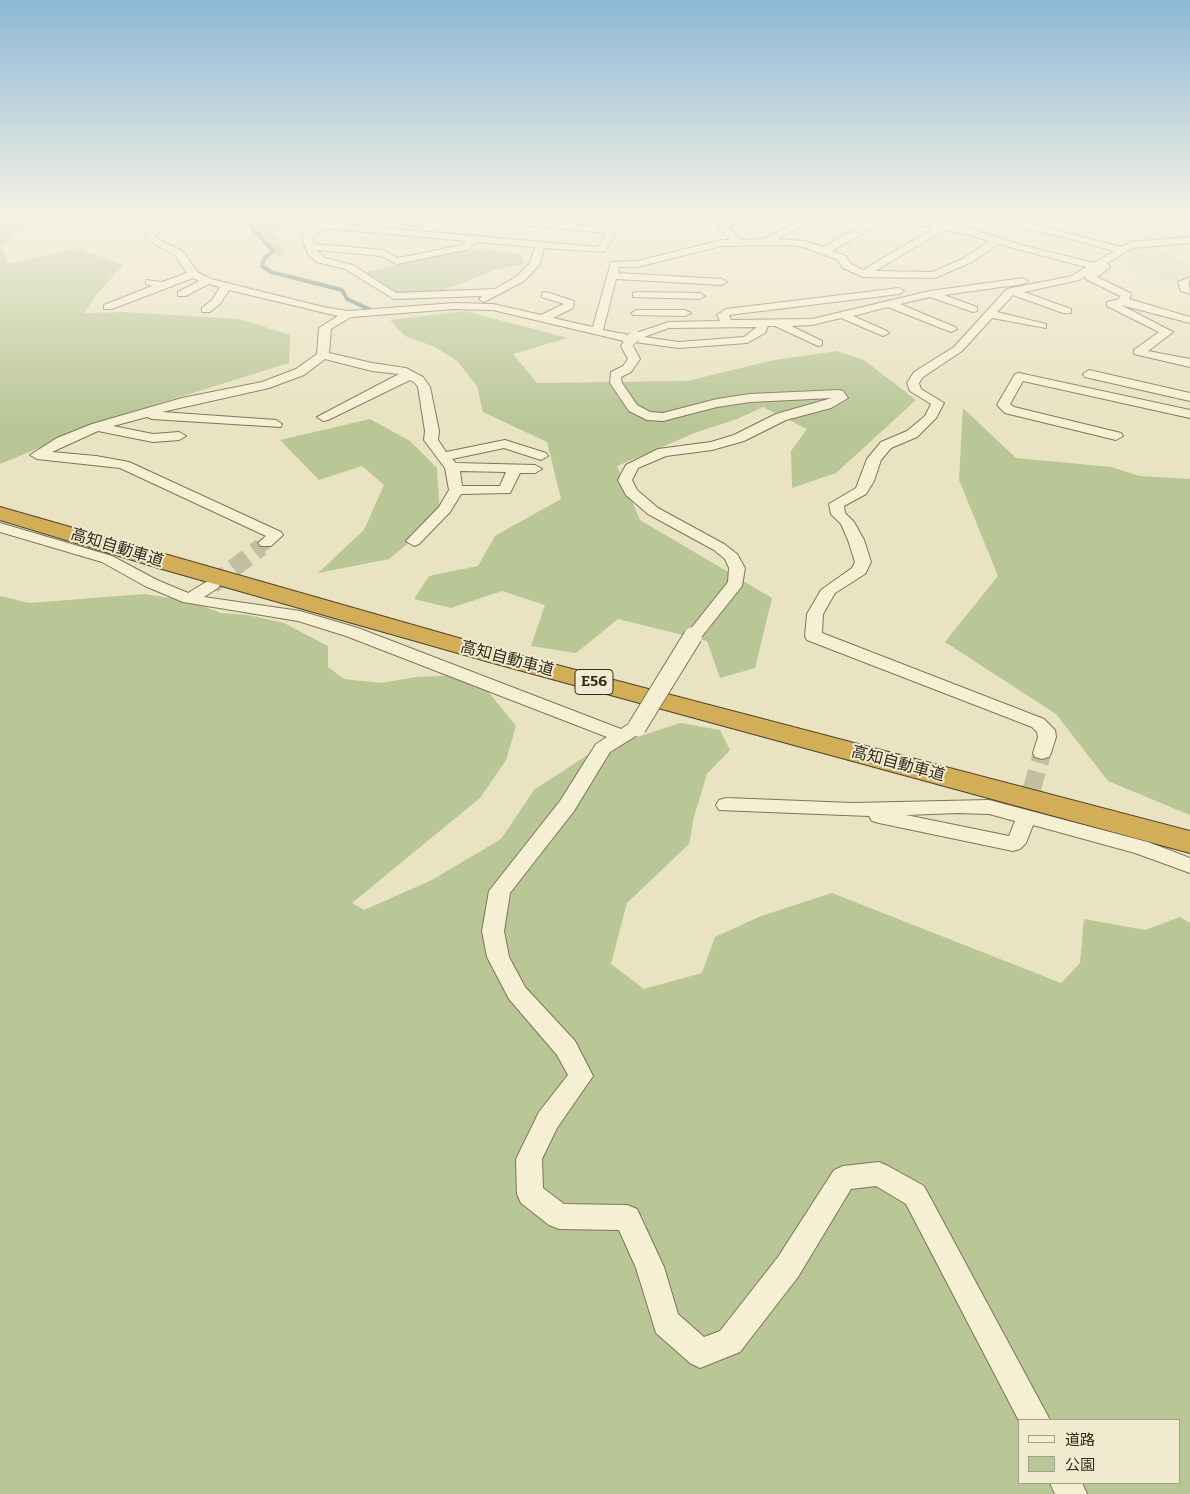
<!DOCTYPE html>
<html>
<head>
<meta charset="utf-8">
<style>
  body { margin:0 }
  #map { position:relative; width:1190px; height:1494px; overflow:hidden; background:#e9e3c1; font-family:Bitter,"Noto Sans JP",serif }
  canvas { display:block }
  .legend { position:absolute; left:1018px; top:1419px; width:162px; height:65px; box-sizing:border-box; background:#f1eccf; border:1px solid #a59e88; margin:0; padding:6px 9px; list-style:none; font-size:15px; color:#322a1d }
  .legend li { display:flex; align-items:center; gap:10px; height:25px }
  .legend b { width:25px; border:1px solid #a59e88 }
</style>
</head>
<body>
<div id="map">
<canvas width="1190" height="1494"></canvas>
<ul class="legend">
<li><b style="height:6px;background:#f5f0d3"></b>道路</li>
<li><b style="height:14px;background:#b9c696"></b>公園</li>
</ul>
</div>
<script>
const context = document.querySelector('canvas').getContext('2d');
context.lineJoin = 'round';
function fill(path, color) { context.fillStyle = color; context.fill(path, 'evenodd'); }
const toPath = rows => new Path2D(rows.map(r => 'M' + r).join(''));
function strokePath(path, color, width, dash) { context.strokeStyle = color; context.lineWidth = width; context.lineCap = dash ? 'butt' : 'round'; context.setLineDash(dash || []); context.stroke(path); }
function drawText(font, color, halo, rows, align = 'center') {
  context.font = font + ' Bitter,"Noto Sans JP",serif'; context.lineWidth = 4; context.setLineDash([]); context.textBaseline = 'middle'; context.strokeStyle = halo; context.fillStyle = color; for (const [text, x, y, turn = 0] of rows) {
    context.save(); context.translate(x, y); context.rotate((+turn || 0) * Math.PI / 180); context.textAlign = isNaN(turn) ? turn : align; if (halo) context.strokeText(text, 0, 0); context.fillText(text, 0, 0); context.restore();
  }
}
const farmland = toPath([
  [1147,246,1190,263,1190,277,1168,281,1141,276,1125,265,1124,259,1133,249]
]);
const green = toPath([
  [0,214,57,214,53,219,20,231,2,246,8,264,78,248,123,265,97,294,84,313,123,312,240,319,290,335,289,363,112,418,0,464],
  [243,214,311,214,307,224,291,225,273,232,284,251,282,256,270,252,266,244,256,235,251,216],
  [487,249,520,254,525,264,498,269,438,292,403,296,366,272,455,252],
  [465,311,568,338,513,354,537,383,687,381,774,360,837,351,864,360,916,400,836,473,792,488,791,451,807,429,763,407,737,419,697,432,617,466,640,520,772,598,755,668,720,678,707,641,618,619,576,653,531,646,545,605,502,591,451,608,414,599,429,576,478,566,495,536,561,499,547,442,483,412,477,386,457,361,435,347,405,336,390,320],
  [963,408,1016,458,1111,467,1140,476,1190,479,1190,815,1108,781,1056,714,945,642,998,576,959,480],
  [370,419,410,441,437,468,440,518,389,559,318,573,364,530,384,485,362,466,319,480,280,440],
  [145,594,192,602,221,613,248,615,284,623,328,646,328,667,344,679,381,683,416,677,457,675,486,689,516,726,506,760,480,798,352,903,364,910,432,880,501,839,534,790,592,752,680,723,720,730,730,750,707,774,694,817,689,844,627,903,611,964,644,989,702,973,715,937,761,916,832,893,1061,983,1080,963,1084,919,1145,930,1180,917,1190,923,1190,1494,0,1494,0,596,29,603],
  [1019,1420,1179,1420,1179,1483,1019,1483]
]);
const stream = toPath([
  [244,214,250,216,253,225,251,227,273,251,264,259,262,266,271,272,342,290,347,299,373,311]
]);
const minorTunnelFar2 = toPath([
  [259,548,266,543]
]);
const minorTunnelFar1 = toPath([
  [212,585,261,547],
  [1032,789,1042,753]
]);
const minorTunnel = toPath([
  [1023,824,1033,788]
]);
const minor = toPath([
  [161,214,170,214,166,227,156,234,156,238,184,252,197,272,211,279,323,307,348,311,454,303,493,304,541,315,564,304,542,297,542,293,546,292,574,301,573,308,553,318,593,327,611,262,637,261,721,240,730,240,717,226,741,214,753,214,728,227,741,240,764,239,814,214,825,214,777,239,805,241,823,247,874,219,857,216,856,214,885,214,968,228,1021,245,1094,263,1114,251,1063,237,1022,228,1004,220,1017,214,1029,214,1018,220,1121,247,1131,242,1190,237,1190,243,1133,248,1107,263,1110,266,1109,268,1097,277,1130,293,1131,295,1129,299,1190,317,1190,323,1121,305,1173,332,1148,351,1190,359,1190,367,1134,354,1134,350,1159,332,1107,306,1107,302,1119,299,1120,296,1086,279,1085,276,1079,280,1024,292,1071,309,1071,313,1063,313,1013,295,997,312,1046,324,1046,328,992,318,962,351,923,377,919,383,921,389,944,403,936,418,917,437,891,448,881,460,874,481,866,494,844,506,845,513,854,522,864,540,871,562,865,574,835,593,823,614,822,633,1044,719,1055,730,1056,737,1051,753,1049,757,1042,759,1035,757,1033,753,1038,737,1037,732,1032,727,807,640,805,636,807,614,821,590,852,568,855,562,848,540,841,524,831,514,829,504,856,488,867,459,881,442,907,431,925,416,931,404,910,391,907,383,914,372,954,347,1007,289,1072,276,1086,267,998,244,972,262,935,278,863,277,843,268,838,260,803,247,792,245,721,246,637,267,619,267,618,273,722,279,727,282,722,285,616,279,603,330,630,335,669,322,720,321,717,315,726,309,899,288,904,291,899,294,729,315,731,320,812,319,930,291,1023,278,1028,281,1023,284,944,295,977,307,977,311,973,312,930,297,900,304,955,327,957,329,951,332,888,307,853,316,887,331,889,333,883,336,841,318,812,325,791,326,822,341,822,345,818,346,775,326,768,326,765,333,747,343,679,348,634,342,633,346,640,359,631,372,621,377,622,383,637,405,650,412,663,413,717,399,750,394,839,390,843,391,848,398,831,408,786,420,744,441,712,450,666,456,638,468,632,480,637,490,658,508,724,544,737,554,745,568,742,586,699,640,693,641,687,640,685,636,728,582,729,568,725,559,714,550,648,514,626,495,618,480,626,465,658,449,711,442,734,435,776,414,832,398,750,402,717,407,663,421,647,420,629,411,610,383,611,372,623,366,628,359,621,346,624,341,493,310,454,309,351,317,331,329,329,353,372,363,406,368,423,377,430,387,439,431,438,440,446,452,505,440,546,453,548,456,541,460,504,448,452,459,456,463,535,465,542,469,535,473,520,473,510,493,461,494,450,512,419,544,414,546,406,541,439,507,449,490,445,468,424,440,425,431,418,387,415,383,410,380,328,420,323,421,317,417,399,374,372,371,325,359,304,375,269,388,162,412,276,420,282,424,281,427,152,419,147,417,113,426,153,434,179,432,186,436,179,440,153,442,98,431,52,452,96,456,129,462,281,532,283,535,271,546,261,546,258,543,266,536,120,468,37,459,30,455,57,438,92,424,182,398,262,382,296,369,317,354,319,328,338,316,229,290,220,304,210,312,202,312,202,308,212,300,220,287,208,284,186,296,178,296,178,292,199,281,193,278,112,309,104,309,104,305,152,286,146,284,146,280,162,282,187,273,176,256,146,239,146,233,157,226,161,214],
  [885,221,934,228,863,270,851,264,846,256,832,251,885,221],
  [944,230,966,234,989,241,964,258,933,272,875,271,944,230],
  [757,327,744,337,679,342,644,337,669,328,757,327],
  [460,471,506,472,500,486,462,486,460,471],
  [306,214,318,214,329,218,330,223,598,247,606,233,521,225,516,222,521,219,609,228,614,221,632,214,644,214,621,225,604,252,544,248,540,264,524,281,484,302,479,299,482,296,394,299,345,269,317,262,308,254,302,238,307,231,320,224,321,221,306,214],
  [326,229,334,229,466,241,463,245,398,258,383,250,314,244,312,238,314,235,326,229],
  [476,242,535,247,530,263,516,277,495,289,396,293,353,265,325,258,317,250,381,256,397,264,469,249,476,242],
  [360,214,379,214,422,223,417,226,365,217,360,214],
  [1175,214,1186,214,1190,216,1190,223,1175,214],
  [1190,277,1189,284,1190,294,1181,291,1178,282,1190,277],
  [637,292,700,293,705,296,700,299,633,297,633,293,637,292],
  [637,310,685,310,691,313,685,316,633,315,631,313,637,310],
  [1089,370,1190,393,1190,401,1085,377,1083,374,1089,370],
  [1019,373,1190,410,1190,418,1023,381,1010,404,1014,407,1121,433,1123,436,1116,440,1005,413,997,405,1015,374,1019,373],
  [0,523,112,556,157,580,188,593,206,582,218,582,220,585,218,588,204,597,300,611,358,628,621,729,630,723,644,723,646,727,644,731,610,752,574,811,510,893,504,931,509,957,525,987,575,1041,593,1076,557,1128,542,1159,543,1188,564,1204,627,1205,637,1209,664,1267,678,1314,704,1337,720,1331,778,1257,834,1170,843,1166,879,1162,888,1166,924,1186,1050,1420,1019,1421,906,1204,876,1186,851,1189,798,1277,740,1352,700,1368,690,1363,656,1333,636,1268,619,1230,559,1229,549,1225,521,1203,517,1194,516,1159,539,1112,568,1075,557,1055,509,999,487,957,482,931,489,891,560,801,596,744,607,737,346,636,298,621,183,602,145,586,102,562,0,532,0,523],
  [726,798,853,803,989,800,1148,842,1190,858,1190,873,1135,853,1033,825,1026,843,1020,849,1013,851,879,823,872,821,869,816,719,810,716,805,719,800,726,798],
  [958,813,989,814,1015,821,1009,836,906,815,958,813],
  [1050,1483,1082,1483,1087,1494,1055,1494,1050,1483]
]);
const motorway = toPath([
  [0,507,511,653,1190,831,1190,853,493,663,162,569,0,520,0,507]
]);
const minorBridgeFar1 = toPath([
  [629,341,635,336]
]);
const minorBridge = toPath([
  [637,727,693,636]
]);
const shields = [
  [594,682,38]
];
const shieldNames = [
  ["E56",594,682]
];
const streetNames = [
  ["高知自動車道",117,548,17],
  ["高知自動車道",507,659,15],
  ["高知自動車道",898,764,15]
];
fill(farmland, '#deddaf');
fill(green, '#b9c696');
strokePath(stream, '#6b8885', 4);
strokePath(minorTunnelFar2, '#c4bea0', 13, [13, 7]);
strokePath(minorTunnelFar1, '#c4bea0', 18, [18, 9]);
strokePath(minorTunnel, '#c4bea0', 22, [22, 11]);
strokePath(minor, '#80745a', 2);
strokePath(motorway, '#4e422e', 2);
fill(minor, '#f5f0d3');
fill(motorway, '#d2ae58');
strokePath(minorBridgeFar1, '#80745a', 12, []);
strokePath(minorBridge, '#80745a', 20, []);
strokePath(minorBridgeFar1, '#f5f0d3', 11);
strokePath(minorBridge, '#f5f0d3', 18);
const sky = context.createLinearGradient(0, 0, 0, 423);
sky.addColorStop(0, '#8cb7d5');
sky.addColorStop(0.51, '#f5f2e3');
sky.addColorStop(1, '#f5f2e300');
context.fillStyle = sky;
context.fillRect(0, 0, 1190, 423);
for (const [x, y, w] of shields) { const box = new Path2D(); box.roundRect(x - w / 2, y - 12.5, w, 25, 4); context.fillStyle = '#f1eccf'; context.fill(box); strokePath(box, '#322a1d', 1); }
drawText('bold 15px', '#322a1d', null, shieldNames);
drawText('16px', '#322a1d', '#f1eccf', streetNames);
</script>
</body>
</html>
